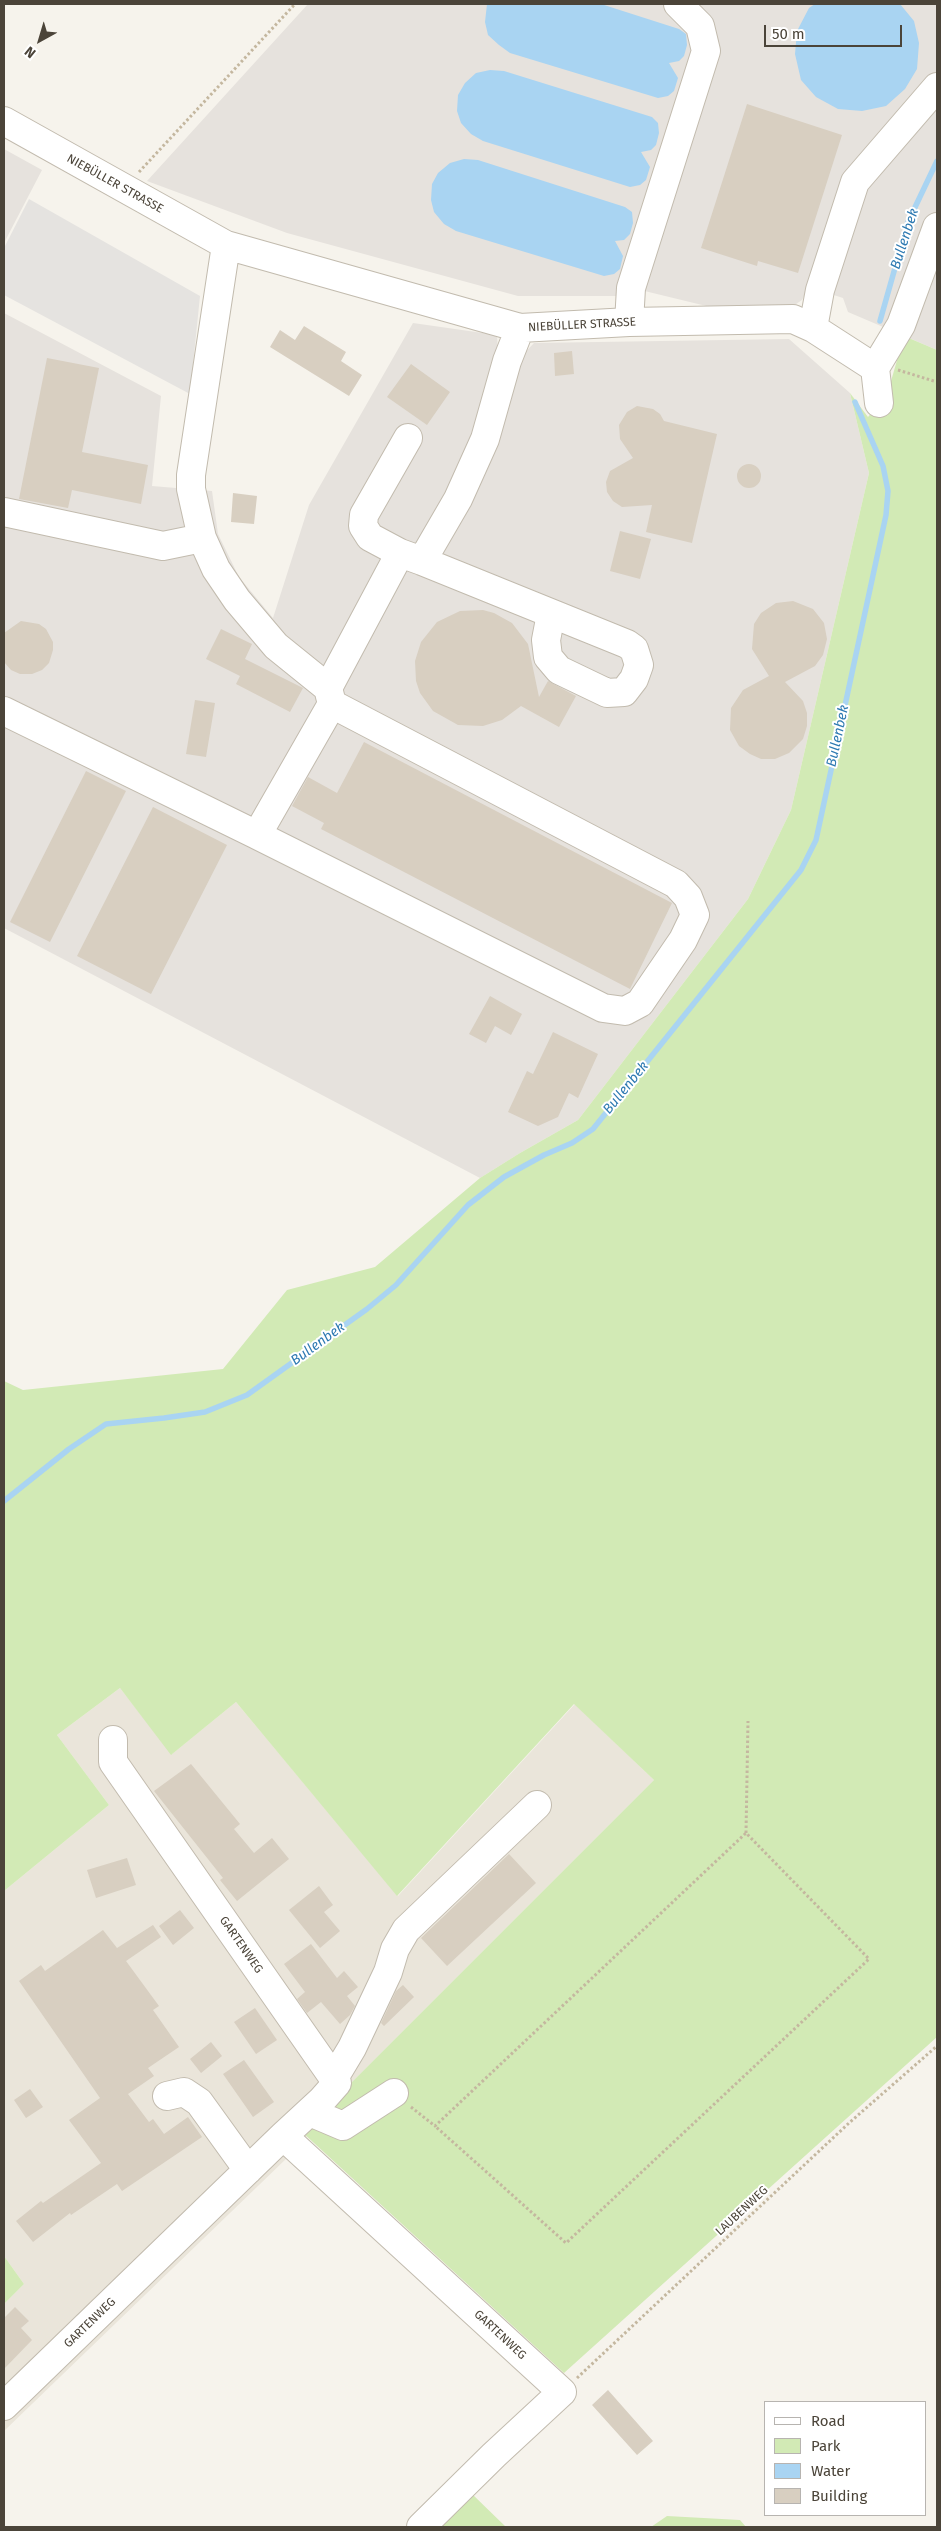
<!DOCTYPE html>
<html>
<head>
<meta charset="utf-8">
<style>
  body { margin:0 }
  #map { position:relative; width:941px; height:2531px; overflow:hidden; background:#f6f3ec; font-family:"Fira Sans",sans-serif }
  canvas { display:block }
  .frame { position:absolute; inset:0; border:5px solid #4b4439; pointer-events:none }
  .legend { position:absolute; left:764px; top:2401px; width:162px; height:115px; box-sizing:border-box; background:#fff; border:1px solid #b7b4b0; margin:0; padding:6px 9px; list-style:none; font-size:15px; color:#4b4439 }
  .legend li { display:flex; align-items:center; gap:10px; height:25px }
  .legend b { width:25px; border:1px solid #b7b4b0 }
  .north { position:absolute; left:15px; top:15px; width:50px; height:50px; -webkit-text-stroke:4px #fff; paint-order:stroke; rotate:219deg; font-size:14px; font-weight:700; line-height:20px; text-align:center; color:#4b4439 }
  .north::after { content:''; display:block; margin:auto; width:18px; height:22px; background:#4b4439; clip-path:polygon(50% 0,100% 100%,50% 72%,0 100%) }
  .scale { position:absolute; left:764px; top:25px; width:138px; height:22px; box-sizing:border-box; border:2px solid #4b4439; border-top:0; padding-left:6px; font-size:15px; line-height:18px; white-space:nowrap; color:#4b4439; -webkit-text-stroke:4px #fff; paint-order:stroke }
</style>
</head>
<body>
<div id="map">
<canvas width="941" height="2531"></canvas>
<div class="frame"></div>
<ul class="legend">
<li><b style="height:6px;background:#fff"></b>Road</li>
<li><b style="height:14px;background:#d2eab5"></b>Park</li>
<li><b style="height:14px;background:#a9d4f2"></b>Water</li>
<li><b style="height:14px;background:#d8cfc1"></b>Building</li>
</ul>
<div class="north">N</div>
<div class="scale">50 m</div>
</div>
<script>
const context = document.querySelector('canvas').getContext('2d');
context.lineJoin = 'round';
function fill(path, color) { context.fillStyle = color; context.fill(path, 'evenodd'); }
const toPath = rows => new Path2D(rows.map(r => 'M' + r).join(''));
function strokePath(path, color, width, dash) { context.strokeStyle = color; context.lineWidth = width; context.lineCap = dash ? 'butt' : 'round'; context.setLineDash(dash || []); context.stroke(path); }
function drawText(font, color, halo, rows, align = 'center') {
  context.font = font + ' "Fira Sans",sans-serif'; context.lineWidth = 4; context.setLineDash([]); context.textBaseline = 'middle'; context.strokeStyle = halo; context.fillStyle = color; for (const [text, x, y, turn = 0] of rows) {
    context.save(); context.translate(x, y); context.rotate((+turn || 0) * Math.PI / 180); context.textAlign = isNaN(turn) ? turn : align; if (halo) context.strokeText(text, 0, 0); context.fillText(text, 0, 0); context.restore();
  }
}
const residential = toPath([
  [120,1688,172,1754,236,1702,398,1896,575,1704,654,1780,302,2132,307,2136,287,2158,4,2431,4,2304,24,2284,4,2256,4,1891,109,1805,57,1735]
]);
const industrial = toPath([
  [308,4,937,4,937,350,848,312,843,298,809,287,802,300,787,310,731,312,624,286,622,296,518,296,287,233,147,181],
  [4,149,42,170,4,243],
  [4,313,161,396,152,486,212,491,218,534,239,577,273,618,309,505,413,323,497,335,498,354,513,365,534,343,789,339,850,393,869,473,791,810,748,899,578,1120,520,1153,480,1178,4,928]
]);
const green = toPath([
  [904,336,937,350,937,2037,564,2373,302,2132,654,1780,574,1704,397,1896,236,1702,171,1755,120,1688,57,1735,109,1805,4,1891,4,1381,23,1390,223,1369,287,1290,375,1267,480,1178,520,1153,578,1120,748,899,791,810,869,473,850,393,868,417,887,395],
  [4,2256,24,2284,4,2304],
  [470,2492,506,2527,434,2527],
  [667,2516,740,2520,746,2527,651,2527]
]);
const parking = toPath([
  [29,199,200,296,190,394,4,295,4,248]
]);
const water = toPath([
  [487,4,601,4,679,29,686,34,687,45,684,56,679,61,669,63,678,78,674,91,668,96,658,98,510,53,499,45,488,35,485,22],
  [815,4,900,4,914,21,919,43,917,69,905,89,886,106,862,111,838,109,816,97,801,80,795,54,797,31,809,8],
  [490,70,504,71,652,117,658,123,659,133,656,145,651,150,641,152,650,167,646,180,640,185,630,187,483,141,471,134,461,123,457,111,458,95,465,83,476,73],
  [464,159,478,160,625,207,632,212,633,223,630,234,624,240,615,241,623,256,620,269,614,274,604,276,456,231,444,224,434,212,431,200,432,184,438,173,450,163]
]);
const stream = toPath([
  [880,321,908,222,937,161],
  [4,1501,69,1449,106,1424,164,1418,205,1412,247,1395,367,1309,396,1285,468,1205,504,1177,544,1155,572,1143,593,1129,801,870,816,840,886,515,888,491,883,466,855,402]
]);
const building = toPath([
  [747,104,842,135,798,273,758,261,757,266,701,248],
  [304,326,346,352,341,361,362,375,349,396,270,347,280,330,295,340],
  [572,351,574,374,555,376,554,353],
  [47,358,99,368,82,452,148,465,141,504,72,490,68,508,19,499],
  [411,364,450,392,427,425,387,397],
  [637,406,653,409,660,414,664,421,717,434,692,543,646,532,652,505,622,507,613,501,607,492,606,482,610,471,633,458,620,439,619,425,627,412],
  '737 476a12 12 0 1 1 24 0a12 12 0 1 1-24 0Z',
  [233,493,257,496,254,524,231,522],
  [620,531,651,539,640,579,610,571],
  [793,601,813,609,824,623,827,639,823,655,815,666,785,682,803,701,807,713,807,726,803,739,789,753,775,759,761,759,750,754,739,746,730,730,731,708,743,690,769,676,752,649,754,624,761,613,776,603],
  [483,610,494,613,512,623,528,644,539,697,548,681,576,696,559,727,521,706,502,720,483,726,458,725,433,711,420,693,416,681,415,661,421,642,437,622,460,611],
  [21,621,39,624,46,629,53,642,53,650,49,663,42,670,32,674,20,674,11,670,4,662,4,633],
  [221,629,252,644,245,659,303,688,290,712,236,684,240,676,206,659],
  [195,700,215,703,206,757,186,754],
  [364,742,672,903,630,989,321,829,324,823,292,806,308,777,337,793],
  [86,771,126,791,50,942,10,922],
  [153,807,227,845,151,994,77,956],
  [490,996,522,1014,511,1035,495,1026,486,1043,469,1034],
  [553,1032,598,1054,578,1098,569,1093,558,1117,538,1126,508,1112,527,1071,533,1074],
  [191,1764,240,1824,234,1829,254,1853,272,1838,289,1859,237,1901,220,1880,223,1878,154,1791],
  [509,1854,536,1883,447,1966,421,1938],
  [127,1858,136,1885,96,1898,87,1870],
  [319,1886,333,1905,324,1912,340,1931,320,1948,289,1910],
  [180,1910,194,1928,173,1945,159,1926],
  [153,1925,161,1937,126,1961,159,2006,153,2010,179,2047,148,2068,154,2076,128,2094,149,2122,153,2119,164,2134,188,2117,202,2137,122,2191,117,2184,71,2215,70,2213,33,2242,16,2221,41,2201,43,2203,101,2163,69,2120,100,2098,19,1981,41,1965,45,1971,103,1930,117,1948],
  [311,1944,337,1978,344,1971,358,1987,347,1996,355,2006,350,2015,340,2024,321,2002,307,2013,297,1999,305,1992,284,1964],
  [403,1985,414,1997,384,2026,381,2023,396,1991],
  [255,2008,277,2040,256,2054,234,2022],
  [211,2042,222,2056,201,2073,190,2059],
  [244,2060,274,2102,253,2117,223,2074],
  [30,2089,43,2107,26,2118,14,2100],
  [15,2307,29,2321,21,2328,32,2340,4,2369,4,2318],
  [608,2390,653,2441,637,2455,592,2405]
]);
const path = toPath([
  [139,172,295,4],
  [898,370,937,382],
  [746,1833,748,1721],
  [411,2107,435,2126,746,1833,869,1959,566,2243,435,2126],
  [577,2378,849,2123,937,2046]
]);
const minor = toPath([
  [4,121,226,245,520,328,629,322,793,319,813,328,875,368],
  [629,322,631,288,706,51,700,26,678,4],
  [813,328,820,290,855,182,937,87],
  [879,403,875,368,901,325,937,227],
  [408,438,364,515,363,526,370,537,400,553,422,561,627,644,634,649,639,665,634,679,624,692,607,693,559,670,548,657,546,640,551,614],
  [4,512,163,546,202,538],
  [422,561,458,499,485,439,507,361,520,328],
  [328,688,400,553],
  [4,711,257,835,332,704,328,688,276,646,237,600,216,569,202,538,191,489,191,475,226,245],
  [257,835,603,1008,625,1011,640,1003,683,940,695,915,688,897,676,884,332,704],
  [113,1740,113,1762,337,2083,322,2100,283,2136],
  [334,2078,352,2048,388,1972,395,1949,406,1930,537,1805],
  [167,2096,184,2092,199,2102,248,2170],
  [310,2112,343,2126,394,2093],
  [4,2406,283,2136,562,2392,494,2455,421,2527]
]);
const streetNames = [
  ["NIEBÜLLER STRASSE",115,184,29],
  ["NIEBÜLLER STRASSE",582,325,-3],
  ["GARTENWEG",241,1945,55],
  ["LAUBENWEG",742,2211,-43],
  ["GARTENWEG",90,2323,-44],
  ["GARTENWEG",500,2335,43]
];
const waterNames = [
  ["Bullenbek",905,239,-72],
  ["Bullenbek",838,736,-78],
  ["Bullenbek",626,1088,-51],
  ["Bullenbek",318,1344,-36]
];
fill(residential, '#eae5da');
fill(industrial, '#e6e2dd');
fill(green, '#d2eab5');
fill(parking, '#e5e3e0');
fill(water, '#a9d4f2');
strokePath(stream, '#a9d4f2', 5.5);
fill(building, '#d8cfc1');
strokePath(minor, '#c2bbae', 30);
strokePath(path, '#c4b79f', 3, [2.5, 2.5]);
strokePath(minor, '#fff', 28);
drawText('12px', '#4b4439', '#fff', streetNames);
drawText('italic 14px', '#2e7ab2', '#fff', waterNames);
</script>
</body>
</html>
